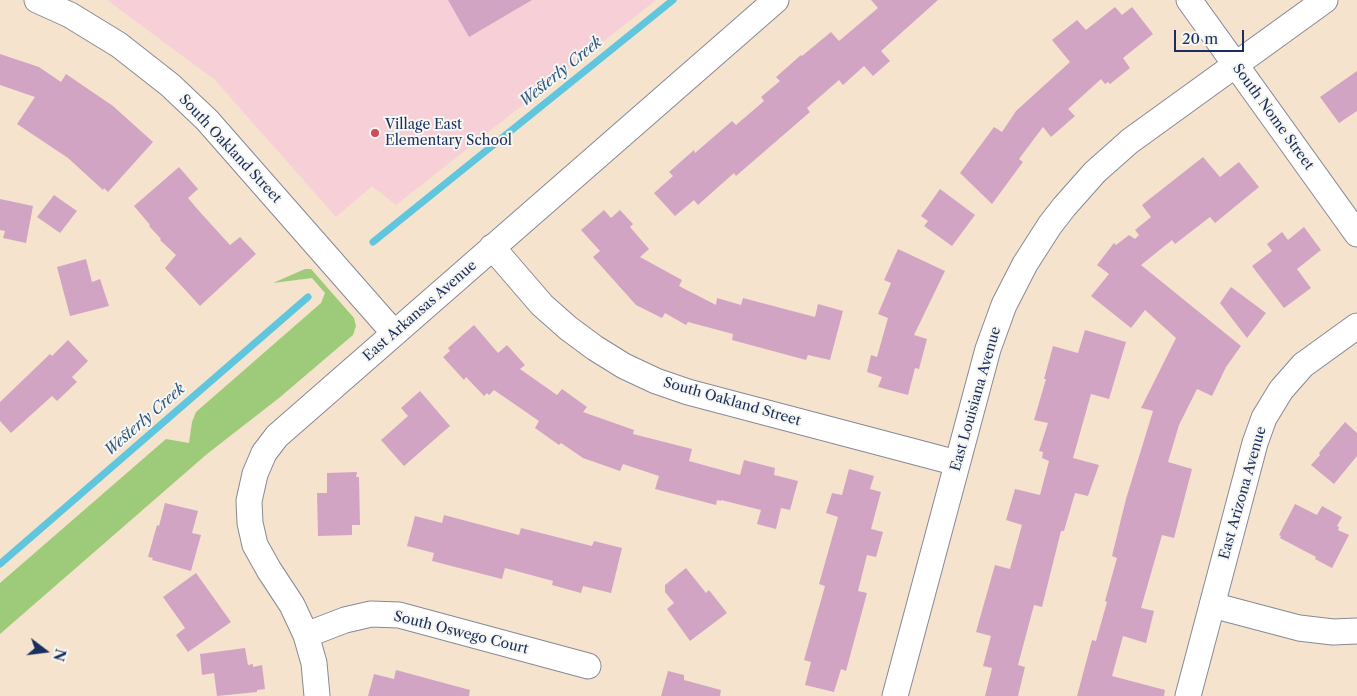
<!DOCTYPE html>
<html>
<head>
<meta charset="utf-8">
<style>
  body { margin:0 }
  #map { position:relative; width:1357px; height:696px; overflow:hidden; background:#f5e3ce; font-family:"Libre Caslon Text",serif }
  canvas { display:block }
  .north { position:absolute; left:20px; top:626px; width:50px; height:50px; -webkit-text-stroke:4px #f6f6f2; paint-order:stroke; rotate:105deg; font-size:14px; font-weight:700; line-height:20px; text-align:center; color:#1b2f5e }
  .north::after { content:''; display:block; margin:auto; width:18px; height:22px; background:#1b2f5e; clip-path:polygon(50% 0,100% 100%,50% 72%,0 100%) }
  .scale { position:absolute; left:1174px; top:30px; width:70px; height:22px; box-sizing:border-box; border:2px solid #1b2f5e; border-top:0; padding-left:6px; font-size:15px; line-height:18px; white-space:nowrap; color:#1b2f5e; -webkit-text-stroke:4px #f6f6f2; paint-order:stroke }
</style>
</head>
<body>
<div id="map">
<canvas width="1357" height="696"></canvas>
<div class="north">N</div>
<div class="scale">20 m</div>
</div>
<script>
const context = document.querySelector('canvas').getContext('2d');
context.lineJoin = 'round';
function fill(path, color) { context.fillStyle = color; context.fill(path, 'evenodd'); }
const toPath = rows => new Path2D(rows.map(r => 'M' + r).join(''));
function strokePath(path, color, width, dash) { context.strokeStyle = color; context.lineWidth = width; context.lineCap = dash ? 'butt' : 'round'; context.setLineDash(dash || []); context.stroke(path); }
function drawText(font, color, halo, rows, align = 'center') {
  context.font = font + ' "Libre Caslon Text",serif'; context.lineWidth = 4; context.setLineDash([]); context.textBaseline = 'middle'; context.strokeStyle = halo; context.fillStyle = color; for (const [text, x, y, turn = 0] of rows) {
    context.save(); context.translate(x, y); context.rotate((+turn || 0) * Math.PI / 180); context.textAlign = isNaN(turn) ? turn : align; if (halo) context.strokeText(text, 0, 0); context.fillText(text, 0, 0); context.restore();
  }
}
const built = toPath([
  [107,0,656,0,396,205,372,186,336,217,215,80]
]);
const green = toPath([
  [305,269,311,269,354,318,356,326,353,335,279,398,207,454,0,634,0,583,166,439,189,443,192,422,196,412,321,303,325,293,312,278,273,283]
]);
const stream = toPath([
  [373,242,673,0],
  [0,564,308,297]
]);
const building = toPath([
  [448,0,532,0,469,37],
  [871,0,938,0,881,51,890,61,873,76,864,66,843,85,839,80,807,108,810,112,736,176,734,173,698,205,694,200,675,216,654,193,673,176,669,172,694,150,695,153,732,121,736,125,764,101,761,97,780,81,776,77,801,55,802,56,831,32,839,41,878,8],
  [1115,7,1122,15,1132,7,1153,34,1123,58,1130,68,1110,84,1108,82,1105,84,1101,79,1068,109,1075,116,1051,137,1043,127,1019,159,1023,162,992,204,960,173,994,127,1002,132,1016,111,1070,62,1052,40,1077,20,1086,30],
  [0,54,39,67,61,82,66,74,113,106,153,142,108,192,104,188,103,190,68,158,17,124,35,97,0,85],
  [1357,71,1357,111,1339,123,1320,97],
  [1203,157,1220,177,1239,162,1259,187,1215,223,1210,217,1175,244,1172,240,1141,265,1241,346,1226,367,1212,396,1197,389,1179,425,1168,462,1192,469,1174,538,1162,535,1141,608,1154,611,1146,643,1123,636,1112,676,1165,690,1164,696,1077,696,1092,640,1096,641,1107,602,1105,601,1117,558,1112,556,1126,499,1153,411,1141,408,1176,338,1145,310,1131,328,1091,296,1109,274,1097,265,1114,243,1116,245,1129,235,1135,239,1139,235,1135,230,1151,217,1142,205],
  [179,167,198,189,188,198,199,211,230,245,240,237,256,254,200,306,165,268,176,255,160,240,161,239,149,226,150,225,134,206],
  [940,189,975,215,952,246,924,226,928,221,921,216],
  [54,195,77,211,60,233,37,217],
  [0,199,33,206,26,243,3,238,5,231,0,230],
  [604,210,611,218,620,210,633,224,630,227,649,249,640,257,682,280,679,286,716,305,717,298,741,305,743,298,815,317,818,304,843,311,830,360,808,355,806,360,732,340,733,334,688,322,686,325,665,313,662,318,636,305,593,257,600,251,581,230],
  [1304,227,1321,250,1297,269,1311,288,1284,308,1252,266,1272,251,1267,244,1282,232,1288,240],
  [898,249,945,271,914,335,927,339,919,369,915,368,908,395,878,387,882,377,867,372,871,355,877,357,888,318,878,314,891,283,884,280],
  [86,259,92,282,100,279,109,306,70,316,57,267],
  [1231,287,1266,313,1247,338,1220,303],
  [474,325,498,353,507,345,525,365,520,369,557,395,562,389,587,407,583,412,634,430,633,434,692,449,689,461,740,475,744,460,775,468,774,475,798,481,790,510,781,508,776,529,757,524,761,510,721,500,721,501,717,500,716,505,655,489,659,476,623,464,620,471,583,458,561,443,559,445,535,428,539,421,494,390,489,395,487,393,484,396,466,377,464,380,443,357,450,351,448,348],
  [1085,330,1126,342,1109,399,1091,394,1073,458,1099,465,1088,496,1075,493,1064,531,1061,531,1042,607,1034,605,1018,665,1025,667,1018,696,985,696,992,668,983,666,991,636,976,632,995,565,1010,569,1022,525,1006,520,1015,489,1040,495,1049,461,1042,458,1043,452,1039,451,1048,423,1034,420,1046,379,1044,379,1053,346,1078,353],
  [68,340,88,361,72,377,77,382,57,401,52,396,11,433,0,421,0,402,50,354,52,356],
  [420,391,450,426,404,466,381,440,408,416,401,408],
  [1345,422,1357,433,1357,456,1334,484,1311,465,1320,455,1319,453],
  [849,469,874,476,870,489,881,492,871,529,883,532,876,557,867,555,858,591,867,593,846,671,841,669,834,692,805,685,811,662,804,660,825,586,819,584,838,517,826,513,832,493,842,495],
  [357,472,356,477,359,477,360,525,352,525,352,535,318,536,317,493,327,493,327,473],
  [165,503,198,511,192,533,201,535,191,571,152,560,153,558,148,557,157,525,159,526],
  [1295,504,1317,515,1322,506,1342,517,1337,526,1339,527,1338,530,1349,535,1332,568,1315,559,1316,557,1280,538,1281,536,1279,535],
  [444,515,519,535,521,528,592,546,594,541,622,548,611,593,583,586,581,593,552,585,553,581,505,568,502,579,432,561,434,553,407,546,415,516,442,523],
  [686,568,706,593,709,590,727,613,690,641,667,609,674,603,665,592,665,585],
  [196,573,231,622,188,652,176,635,185,628,163,597],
  [245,648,248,665,253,664,253,667,262,665,265,689,257,690,257,692,217,696,214,673,202,675,200,654],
  [396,670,470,690,469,696,368,696,374,674,394,679],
  [668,671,684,675,684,680,721,690,720,696,661,696]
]);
const minor = toPath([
  [37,0,70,15,119,45,170,85,207,120,394,333],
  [1189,0,1357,234],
  [492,247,542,305,568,328,595,348,624,366,656,381,688,392,957,463],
  [1212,605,1299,628,1333,632,1357,631],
  [306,635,345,620,371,614,399,615,588,666],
  [317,696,314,663,306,635,292,605,269,570,255,545,250,523,249,501,255,474,264,453,277,436,776,0],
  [895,696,988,349,1004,305,1025,264,1050,225,1064,207,1095,172,1130,141,1325,0],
  [1188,696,1255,443,1264,418,1281,390,1303,365,1357,326]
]);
const markers = [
  [375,133,5,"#d1495b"]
];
const streetNames = [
  ["South Nome Street",1273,117,54],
  ["South Oakland Street",230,149,47],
  ["East Arkansas Avenue",420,311,-41],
  ["East Louisiana Avenue",976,399,-74],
  ["South Oakland Street",732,402,16],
  ["East Arizona Avenue",1243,493,-74],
  ["South Oswego Court",461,633,14]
];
const poiNames = [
  ["Village East",385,125],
  ["Elementary School",385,141]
];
const waterNames = [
  ["Westerly Creek",561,72,-39],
  ["Westerly Creek",145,420,-41]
];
fill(built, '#f6cfd7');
fill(green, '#9ecb79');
strokePath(stream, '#60c6dd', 7);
fill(building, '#d2a4c4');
strokePath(minor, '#888996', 27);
strokePath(minor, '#fff', 25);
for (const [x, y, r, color] of markers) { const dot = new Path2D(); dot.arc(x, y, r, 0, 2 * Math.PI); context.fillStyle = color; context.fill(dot); strokePath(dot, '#f6f6f2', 2); }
drawText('14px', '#1b2f5e', '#f6f6f2', streetNames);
drawText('14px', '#1b2f5e', '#f6f6f2', poiNames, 'left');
drawText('italic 15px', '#2c557e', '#f6f6f2', waterNames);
</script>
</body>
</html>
